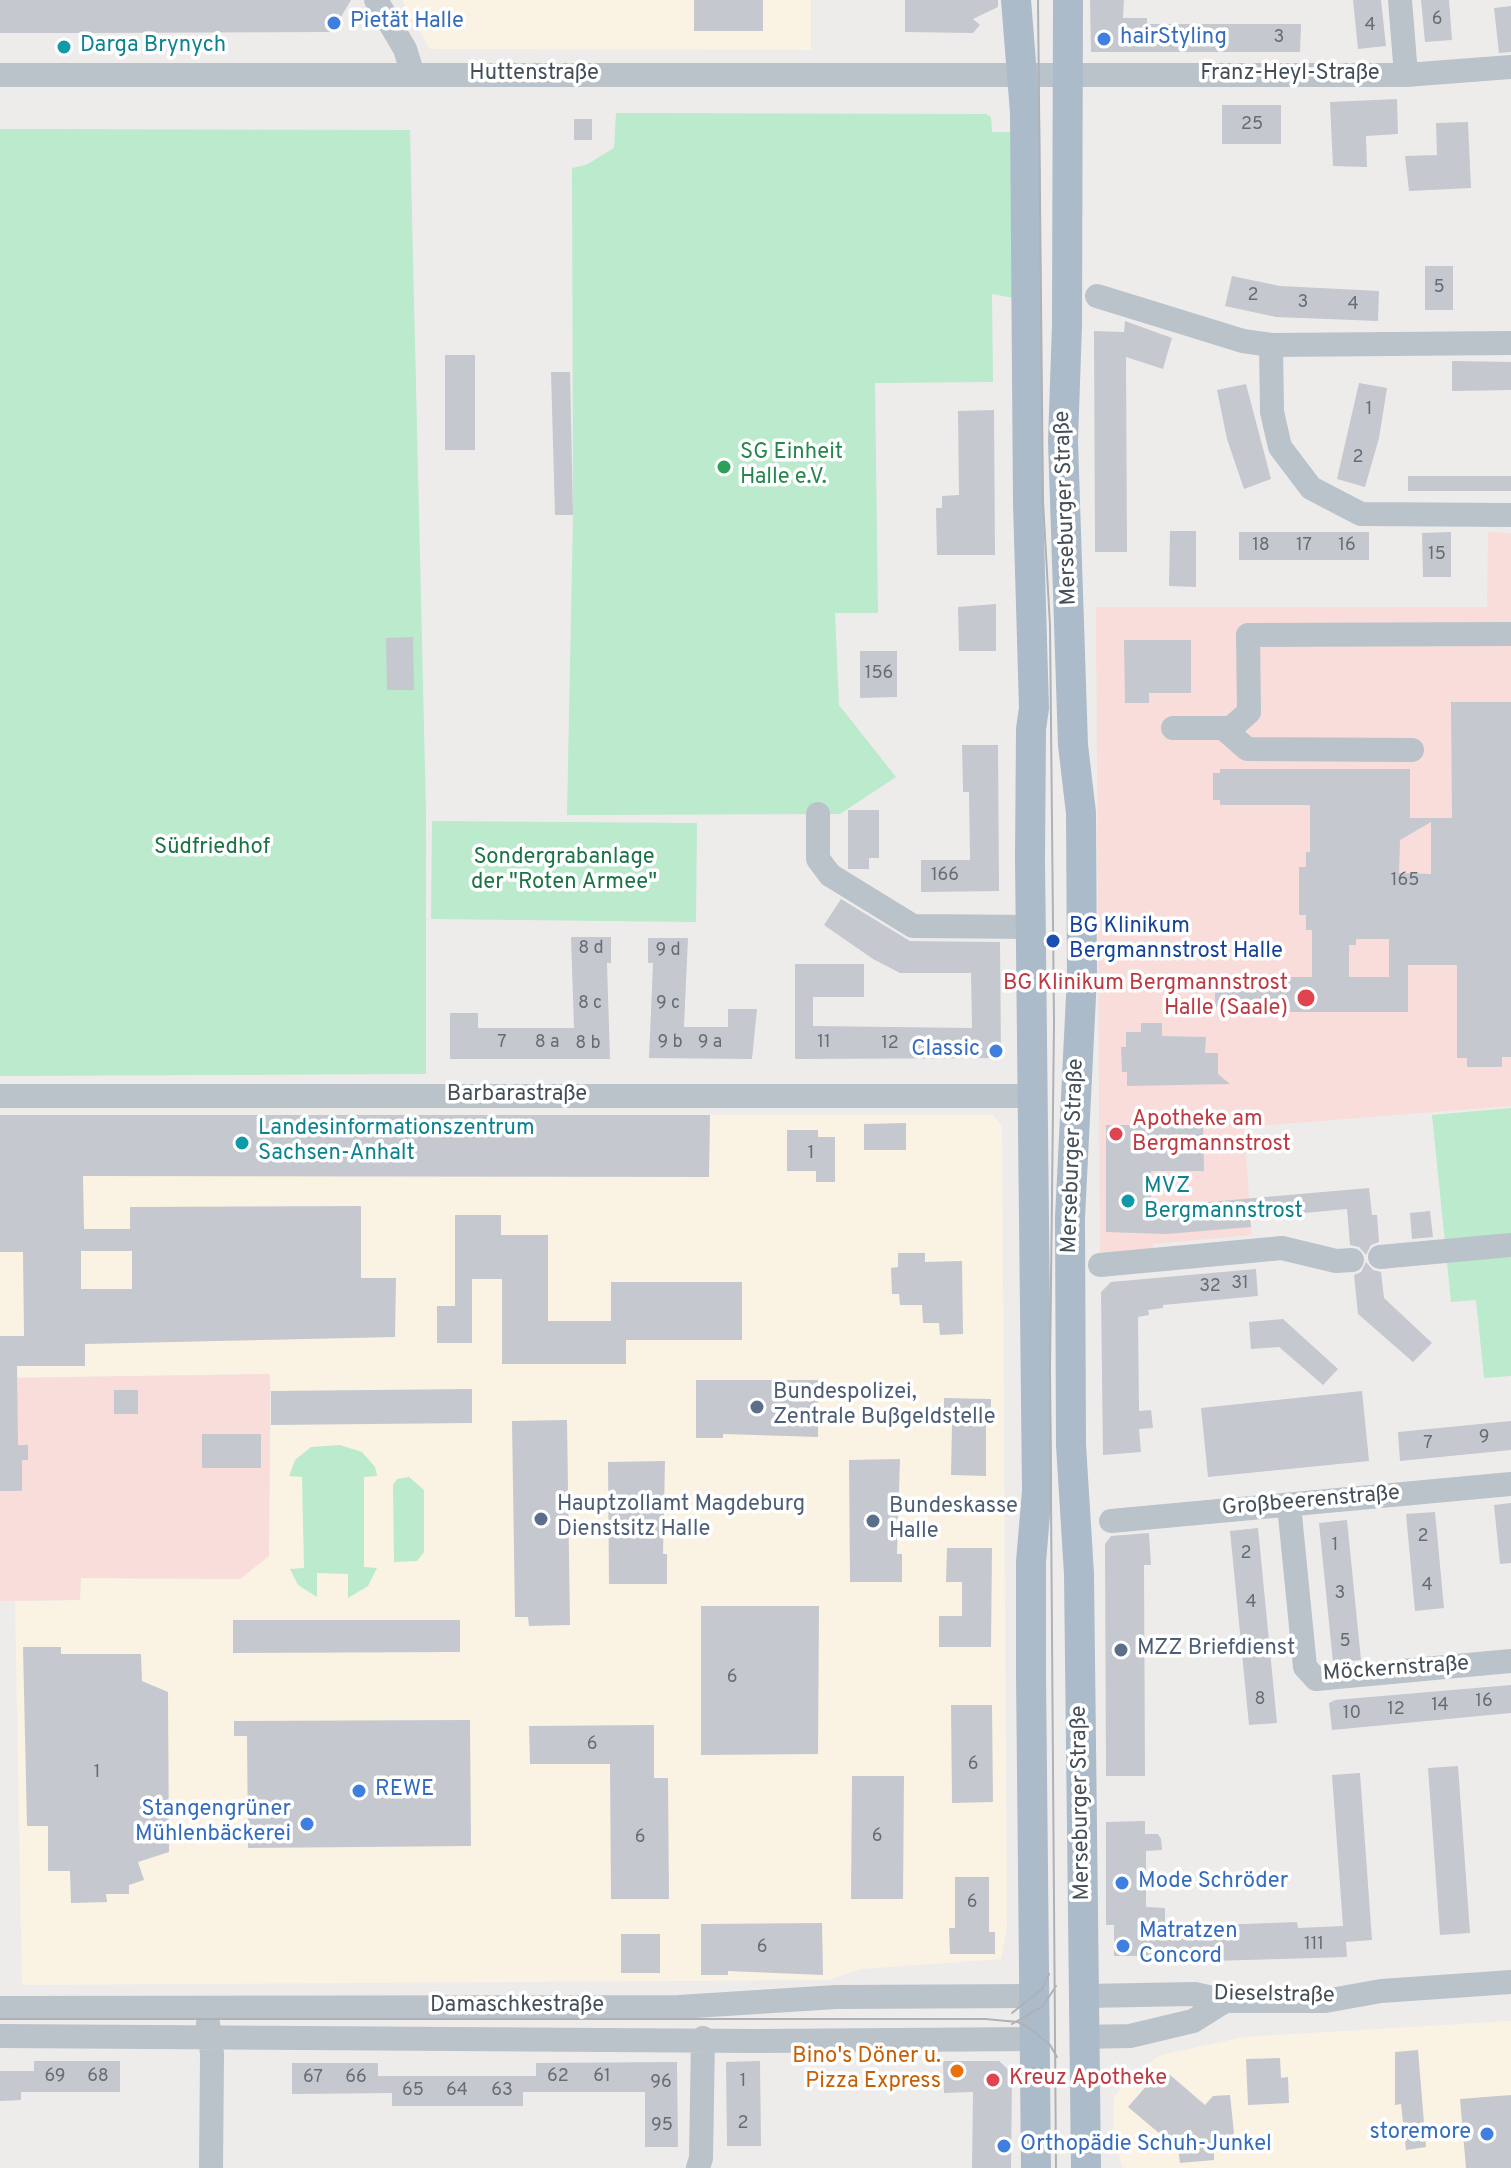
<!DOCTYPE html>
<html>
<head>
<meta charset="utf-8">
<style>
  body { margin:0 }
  canvas { display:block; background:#eeebeb }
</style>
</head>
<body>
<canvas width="1511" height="2168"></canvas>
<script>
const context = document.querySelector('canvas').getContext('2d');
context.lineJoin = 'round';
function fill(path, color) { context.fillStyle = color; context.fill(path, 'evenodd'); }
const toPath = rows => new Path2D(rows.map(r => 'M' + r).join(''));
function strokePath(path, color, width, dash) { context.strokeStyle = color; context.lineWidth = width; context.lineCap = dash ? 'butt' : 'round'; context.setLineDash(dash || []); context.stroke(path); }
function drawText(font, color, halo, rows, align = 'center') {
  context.font = font + ' Overpass,sans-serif'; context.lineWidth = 7; context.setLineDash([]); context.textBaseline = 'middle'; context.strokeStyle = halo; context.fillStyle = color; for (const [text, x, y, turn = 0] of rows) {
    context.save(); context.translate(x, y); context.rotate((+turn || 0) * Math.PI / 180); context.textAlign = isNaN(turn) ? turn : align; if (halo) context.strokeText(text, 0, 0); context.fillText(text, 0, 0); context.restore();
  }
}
const commercial = toPath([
  [402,0,811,0,811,50,430,49],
  [0,1115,993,1115,1002,1126,1007,1927,1001,1959,861,1969,828,1980,22,1985,15,1601,80,1600,80,1578,239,1579,269,1556,271,1391,269,1374,0,1378],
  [1511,2021,1511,2168,1122,2168,1113,2129,1114,2097,1132,2075,1161,2055,1244,2037]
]);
const medical = toPath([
  [1488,532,1511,533,1511,1106,1244,1127,1252,1235,1153,1244,1153,1260,1100,1265,1096,607,1487,607],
  [270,1374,269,1556,240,1579,81,1578,80,1600,0,1601,0,1378]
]);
const green = toPath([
  [616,113,986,114,991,117,992,132,1014,132,1019,299,992,294,993,382,875,383,878,613,835,613,839,705,896,777,840,814,567,815,573,515,572,168,586,165,614,148],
  [0,129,410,130,426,813,426,1074,0,1076],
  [432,821,697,823,696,922,431,919],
  [1511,1108,1511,1376,1484,1378,1476,1300,1451,1302,1432,1115],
  [340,1445,362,1452,375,1467,377,1476,364,1477,364,1567,377,1568,368,1586,348,1598,348,1574,317,1573,317,1597,298,1585,290,1569,304,1568,302,1477,289,1476,295,1460,311,1447],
  [409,1477,424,1490,424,1552,417,1561,394,1562,393,1485,397,1479]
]);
const building = toPath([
  [0,0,351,0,332,32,86,33,0,33],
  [694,0,763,0,763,31,694,31],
  [905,0,998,0,998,7,973,19,980,25,973,33,905,32],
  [1090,0,1124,0,1123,18,1147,18,1147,24,1301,24,1300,52,1091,52],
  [1353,0,1381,0,1386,46,1358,49],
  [1421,0,1449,0,1452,40,1425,42],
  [1511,6,1511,52,1499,53,1494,8],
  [1397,99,1398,134,1366,136,1367,167,1333,166,1330,102],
  [1222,105,1281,105,1281,144,1222,144],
  [574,119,592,119,592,140,574,140],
  [1468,122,1471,188,1409,191,1405,156,1437,155,1436,123],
  [1425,266,1453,266,1453,310,1425,310],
  [1232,276,1280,286,1379,291,1378,321,1276,317,1225,306],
  [1125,321,1172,338,1163,369,1126,357,1127,552,1095,552,1094,331,1124,332],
  [445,355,475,355,475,450,445,450],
  [1452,361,1511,362,1511,390,1452,391],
  [551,372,570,372,573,515,555,515],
  [1359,383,1387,388,1379,438,1365,487,1337,479],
  [1246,384,1271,479,1244,489,1227,439,1217,390],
  [994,410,995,555,937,555,936,508,942,508,942,496,959,495,958,411],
  [1408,476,1511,476,1511,491,1408,491],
  [1170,531,1196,531,1196,587,1169,586],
  [1239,532,1369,532,1369,560,1239,560],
  [1451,532,1451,577,1423,577,1422,533],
  [996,604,996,651,959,651,958,607],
  [413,637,414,690,387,690,386,638],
  [1124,640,1191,640,1191,693,1149,693,1149,703,1125,703],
  [860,651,897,651,897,697,860,698],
  [1451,702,1511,702,1511,1057,1502,1057,1502,1067,1467,1067,1467,1058,1457,1058,1457,965,1408,965,1408,1012,1221,1012,1221,1007,1215,1007,1215,982,1221,982,1221,977,1312,977,1312,930,1306,930,1306,915,1299,915,1299,867,1306,867,1306,852,1310,852,1310,805,1220,805,1220,800,1213,800,1213,773,1220,773,1220,769,1410,769,1410,818,1452,818],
  [1431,822,1431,874,1399,873,1400,840],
  [1356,939,1389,939,1389,977,1349,977,1349,945,1356,945],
  [962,745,998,745,999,891,921,892,921,860,970,860,969,792,963,792],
  [848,810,879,810,879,858,869,858,869,869,848,869],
  [841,899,910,941,1000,942,1001,1058,795,1059,795,964,864,964,864,997,813,997,813,1026,972,1028,971,973,900,973,873,959,824,925],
  [571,937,611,937,611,963,607,963,610,1059,450,1059,450,1013,478,1013,478,1028,574,1028],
  [648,938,688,938,684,1027,728,1027,728,1009,757,1009,752,1059,649,1058,653,963,648,963],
  [1141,1023,1162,1023,1162,1036,1206,1037,1205,1053,1218,1053,1218,1074,1230,1084,1127,1086,1127,1072,1122,1072,1121,1047,1126,1047,1126,1032,1141,1032],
  [0,1115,710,1115,709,1177,83,1176,84,1229,130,1229,130,1207,361,1206,361,1278,396,1278,395,1337,85,1344,85,1366,17,1366,18,1445,28,1445,28,1460,22,1460,22,1491,0,1491,0,1336,24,1336,23,1252,0,1252],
  [81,1251,132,1251,132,1289,81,1289],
  [906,1123,906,1150,864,1150,864,1124],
  [1106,1125,1203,1125,1204,1171,1151,1171,1151,1207,1369,1188,1372,1215,1377,1215,1379,1242,1371,1245,1366,1255,1359,1247,1350,1245,1347,1209,1250,1218,1251,1227,1166,1234,1106,1232],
  [787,1130,818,1130,818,1137,835,1137,835,1182,816,1182,816,1171,787,1171],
  [1430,1211,1433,1237,1412,1239,1410,1213],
  [455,1215,501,1215,501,1235,548,1235,548,1321,611,1321,611,1282,742,1282,742,1340,626,1340,626,1364,502,1364,502,1279,472,1279,472,1343,437,1343,437,1306,455,1306],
  [898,1253,925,1253,925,1262,962,1261,963,1334,940,1335,939,1323,923,1323,922,1305,900,1305,899,1294,892,1294,891,1268,898,1267],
  [1366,1262,1373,1270,1381,1272,1384,1298,1432,1343,1413,1362,1358,1314,1354,1275,1361,1272],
  [1256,1269,1258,1296,1163,1305,1163,1308,1148,1310,1149,1315,1138,1317,1139,1411,1151,1410,1153,1428,1139,1429,1141,1452,1103,1455,1101,1292,1111,1282],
  [1283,1319,1338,1369,1323,1385,1279,1347,1251,1349,1249,1322],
  [696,1380,818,1380,818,1437,723,1434,723,1438,696,1438],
  [472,1389,472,1423,271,1425,271,1391],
  [114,1390,138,1390,138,1414,114,1414],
  [1362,1391,1369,1461,1208,1477,1201,1408],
  [944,1398,991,1399,991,1425,986,1425,986,1476,951,1475,952,1425,944,1425],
  [567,1420,570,1625,529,1626,528,1617,515,1617,512,1421],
  [1511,1421,1511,1450,1400,1461,1398,1432],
  [202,1434,261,1434,261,1468,202,1468],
  [900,1459,897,1554,902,1554,902,1582,850,1582,849,1460],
  [665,1461,663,1554,667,1554,667,1584,609,1584,608,1462],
  [1511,1503,1511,1563,1500,1564,1494,1505],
  [1435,1512,1444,1608,1415,1611,1406,1514],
  [1347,1520,1361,1660,1333,1662,1319,1523],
  [1258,1528,1277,1723,1249,1725,1230,1531],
  [1149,1533,1151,1565,1144,1565,1145,1776,1106,1776,1105,1544,1111,1536],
  [947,1548,992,1548,991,1647,939,1647,939,1616,962,1616,962,1582,946,1582],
  [701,1606,819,1606,818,1754,701,1755],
  [233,1620,460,1620,460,1652,233,1653],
  [23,1647,61,1647,61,1654,141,1654,142,1681,168,1692,169,1852,138,1862,144,1880,129,1885,129,1894,106,1894,107,1902,71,1903,70,1871,48,1871,48,1826,27,1826],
  [1511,1685,1511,1713,1332,1730,1329,1703,1335,1700],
  [951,1705,992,1705,993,1802,952,1803],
  [470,1720,471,1846,248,1848,247,1736,234,1736,234,1721],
  [654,1725,654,1778,668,1778,669,1899,611,1899,610,1764,530,1764,529,1726],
  [1458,1766,1470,1933,1440,1935,1428,1768],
  [1360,1773,1372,1940,1346,1942,1347,1957,1144,1963,1144,1956,1114,1956,1114,1925,1106,1925,1106,1822,1145,1821,1145,1834,1158,1834,1161,1839,1162,1850,1146,1851,1146,1907,1165,1908,1165,1927,1297,1922,1298,1928,1343,1926,1332,1775],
  [852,1776,904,1776,903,1899,851,1899],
  [955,1877,989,1877,989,1932,995,1932,995,1954,950,1954,949,1928,955,1928],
  [822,1923,823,1975,728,1971,728,1975,701,1975,701,1924],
  [621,1934,660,1934,660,1973,621,1973],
  [1418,2050,1426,2147,1406,2150,1401,2104,1395,2105,1395,2052],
  [1280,2058,1281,2078,1288,2077,1289,2103,1248,2105,1246,2059],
  [34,2061,120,2061,120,2092,21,2092,21,2100,0,2101,0,2071,34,2071],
  [760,2061,761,2146,727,2146,726,2062],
  [943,2061,999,2061,1012,2073,1011,2168,972,2168,973,2092,944,2093],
  [677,2062,678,2147,645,2147,645,2092,523,2092,523,2106,392,2106,392,2093,292,2094,292,2063,378,2063,378,2076,536,2076,536,2063],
  [1162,2068,1205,2105,1213,2096,1230,2095,1234,2133,1224,2144,1214,2147,1214,2160,1180,2163,1178,2149,1128,2107],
  [1511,2095,1511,2168,1466,2168,1460,2099]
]);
const minor = toPath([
  [376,0,405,49,413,75],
  [1400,0,1406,75],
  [0,75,1406,75,1511,67],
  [1097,296,1243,341,1271,345,1511,343],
  [1271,345,1272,412,1280,447,1311,488,1361,514,1511,515],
  [1173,728,1231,728,1249,712,1248,635,1511,634],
  [1223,728,1247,749,1412,750],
  [818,814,818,859,830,875,913,926,1031,927],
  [0,1096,1034,1096],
  [1380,1257,1511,1245],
  [1100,1265,1282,1248,1336,1261,1352,1260],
  [1289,1505,1305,1667,1316,1679,1511,1661],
  [1111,1521,1511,1484],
  [1084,1996,1195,1994,1225,2001,1325,2001,1381,1991,1511,1982],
  [0,2008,679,2007,836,1997,1034,1996],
  [208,2023,212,2054,211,2168],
  [0,2036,755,2041,1034,2039],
  [1084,2037,1130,2036,1193,2021,1225,2001],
  [698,2168,701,2158,703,2038]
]);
const major = toPath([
  [1016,0,1025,112,1028,503,1034,708,1031,729,1030,859,1037,1491,1031,1562,1031,1674,1036,2168],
  [1068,0,1067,325,1063,441,1073,745,1081,813,1082,976,1070,1218,1071,1445,1079,1574,1086,2168]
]);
const tram = toPath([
  [1038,0,1043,502,1050,625,1054,1022,1050,1367,1056,2168],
  [1012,2013,1042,1989,1049,1974],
  [0,2019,985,2019,1018,2022,1029,2028,1050,2045,1057,2057],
  [1012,2024,1043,2006,1056,1986]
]);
const markers = [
  [334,23,8,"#3f7fe0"],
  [1104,39,8,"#3f7fe0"],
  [64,47,8,"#0f9aa8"],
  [724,467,8,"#2e9e5b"],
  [1053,941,8,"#1a4fb4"],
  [1306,998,10,"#e0444e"],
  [996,1051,8,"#3f7fe0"],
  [1116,1134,8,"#e0444e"],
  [242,1143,8,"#0f9aa8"],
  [1128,1201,8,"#0f9aa8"],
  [757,1407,8,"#5c6f8a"],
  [541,1519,8,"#5c6f8a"],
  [873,1521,8,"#5c6f8a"],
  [1121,1650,8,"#5c6f8a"],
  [359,1791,8,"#3f7fe0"],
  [307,1824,8,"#3f7fe0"],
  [1122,1883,8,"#3f7fe0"],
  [1123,1946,8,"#3f7fe0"],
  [957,2071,8,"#e8710a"],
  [993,2080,8,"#e0444e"],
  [1487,2134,8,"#3f7fe0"],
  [1004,2146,8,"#3f7fe0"]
];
const numberNames = [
  ["6",1437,20],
  ["4",1370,26],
  ["3",1279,38],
  ["25",1252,125],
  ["5",1439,288],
  ["2",1253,296],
  ["3",1303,303],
  ["4",1353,305],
  ["1",1369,410],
  ["2",1358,458],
  ["18",1261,546],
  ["17",1304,546],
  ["16",1347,546],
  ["15",1437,555],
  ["156",879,674],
  ["166",945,876],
  ["165",1405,881],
  ["8 d",591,949],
  ["9 d",668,951],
  ["8 c",590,1004],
  ["9 c",668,1004],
  ["7",502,1043],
  ["8 a",547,1043],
  ["9 b",670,1043],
  ["9 a",710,1043],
  ["11",824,1043],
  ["8 b",588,1044],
  ["12",890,1044],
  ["1",811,1154],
  ["31",1240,1284],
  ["32",1210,1287],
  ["9",1484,1438],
  ["7",1428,1444],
  ["2",1423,1537],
  ["1",1335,1546],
  ["2",1246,1554],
  ["4",1427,1586],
  ["3",1340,1594],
  ["4",1251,1603],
  ["5",1345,1642],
  ["6",732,1678],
  ["8",1260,1700],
  ["16",1484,1702],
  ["14",1440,1706],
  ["12",1396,1710],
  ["10",1352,1714],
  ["6",592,1745],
  ["6",973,1765],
  ["1",97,1773],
  ["6",877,1837],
  ["6",640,1838],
  ["6",972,1903],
  ["111",1314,1945],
  ["6",762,1948],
  ["69",55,2077],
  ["68",98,2077],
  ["62",558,2077],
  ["61",602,2077],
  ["67",313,2078],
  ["66",356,2078],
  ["1",743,2082],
  ["96",661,2083],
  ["65",413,2091],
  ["64",457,2091],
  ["63",502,2091],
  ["2",743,2124],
  ["95",662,2126]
];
const shopNames = [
  ["Pietät Halle",350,23],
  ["hairStyling",1120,39],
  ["Classic",980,1051,"right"],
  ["REWE",375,1791],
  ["Stangengrüner",291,1811,"right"],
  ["Mühlenbäckerei",291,1836,"right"],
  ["Mode Schröder",1138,1883],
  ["Matratzen",1139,1933],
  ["Concord",1139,1958],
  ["storemore",1471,2134,"right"],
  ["Orthopädie Schuh-Junkel",1020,2146]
];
const cultureNames = [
  ["Darga Brynych",80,47],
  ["Landesinformationszentrum",258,1130],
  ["Sachsen-Anhalt",258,1155],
  ["MVZ",1144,1188],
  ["Bergmannstrost",1144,1213]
];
const streetNames = [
  ["Huttenstraße",534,75],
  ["Franz-Heyl-Straße",1290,75],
  ["Merseburger Straße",1067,508,-92],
  ["Barbarastraße",517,1096],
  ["Merseburger Straße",1074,1156,-88],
  ["Großbeerenstraße",1311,1502,-5],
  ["Möckernstraße",1396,1670,-4],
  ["Merseburger Straße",1082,1803,-91],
  ["Dieselstraße",1274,1996,1],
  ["Damaschkestraße",517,2007]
];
const leisureNames = [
  ["SG Einheit",740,454],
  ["Halle e.V.",740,479]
];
const parkNames = [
  ["Südfriedhof",212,849],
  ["Sondergrabanlage",564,859],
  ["der \"Roten Armee\"",564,884]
];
const transitNames = [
  ["BG Klinikum",1069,928],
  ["Bergmannstrost Halle",1069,953]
];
const healthNames = [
  ["BG Klinikum Bergmannstrost",1288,985,"right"],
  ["Halle (Saale)",1288,1010,"right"],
  ["Apotheke am",1132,1121],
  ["Bergmannstrost",1132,1146],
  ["Kreuz Apotheke",1009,2080]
];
const serviceNames = [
  ["Bundespolizei,",773,1394],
  ["Zentrale Bußgeldstelle",773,1419],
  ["Hauptzollamt Magdeburg",557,1506],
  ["Dienstsitz Halle",557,1531],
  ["Bundeskasse",889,1508],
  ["Halle",889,1533],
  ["MZZ Briefdienst",1137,1650]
];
const foodNames = [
  ["Bino's Döner u.",941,2058],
  ["Pizza Express",941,2083]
];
fill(commercial, '#faf3e4');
fill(medical, '#f8dddb');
fill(green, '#bbeacd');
fill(building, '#c5c8ce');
strokePath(minor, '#bac3ca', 24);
strokePath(major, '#acbbc9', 30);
strokePath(tram, '#aeb1b6', 2);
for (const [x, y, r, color] of markers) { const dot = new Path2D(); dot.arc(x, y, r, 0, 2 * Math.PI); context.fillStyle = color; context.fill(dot); strokePath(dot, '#fff', 3); }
drawText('18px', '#656d75', null, numberNames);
drawText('22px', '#366cbe', '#fff', shopNames, 'left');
drawText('22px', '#0d838f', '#fff', cultureNames, 'left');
drawText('22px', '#454f57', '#fff', streetNames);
drawText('22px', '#27864d', '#fff', leisureNames, 'left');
drawText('22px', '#1c7346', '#fff', parkNames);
drawText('22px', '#164399', '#fff', transitNames, 'left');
drawText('22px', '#be3a42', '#fff', healthNames, 'left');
drawText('22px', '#4e5e75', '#fff', serviceNames, 'left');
drawText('22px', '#c56008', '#fff', foodNames, 'right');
</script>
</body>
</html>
